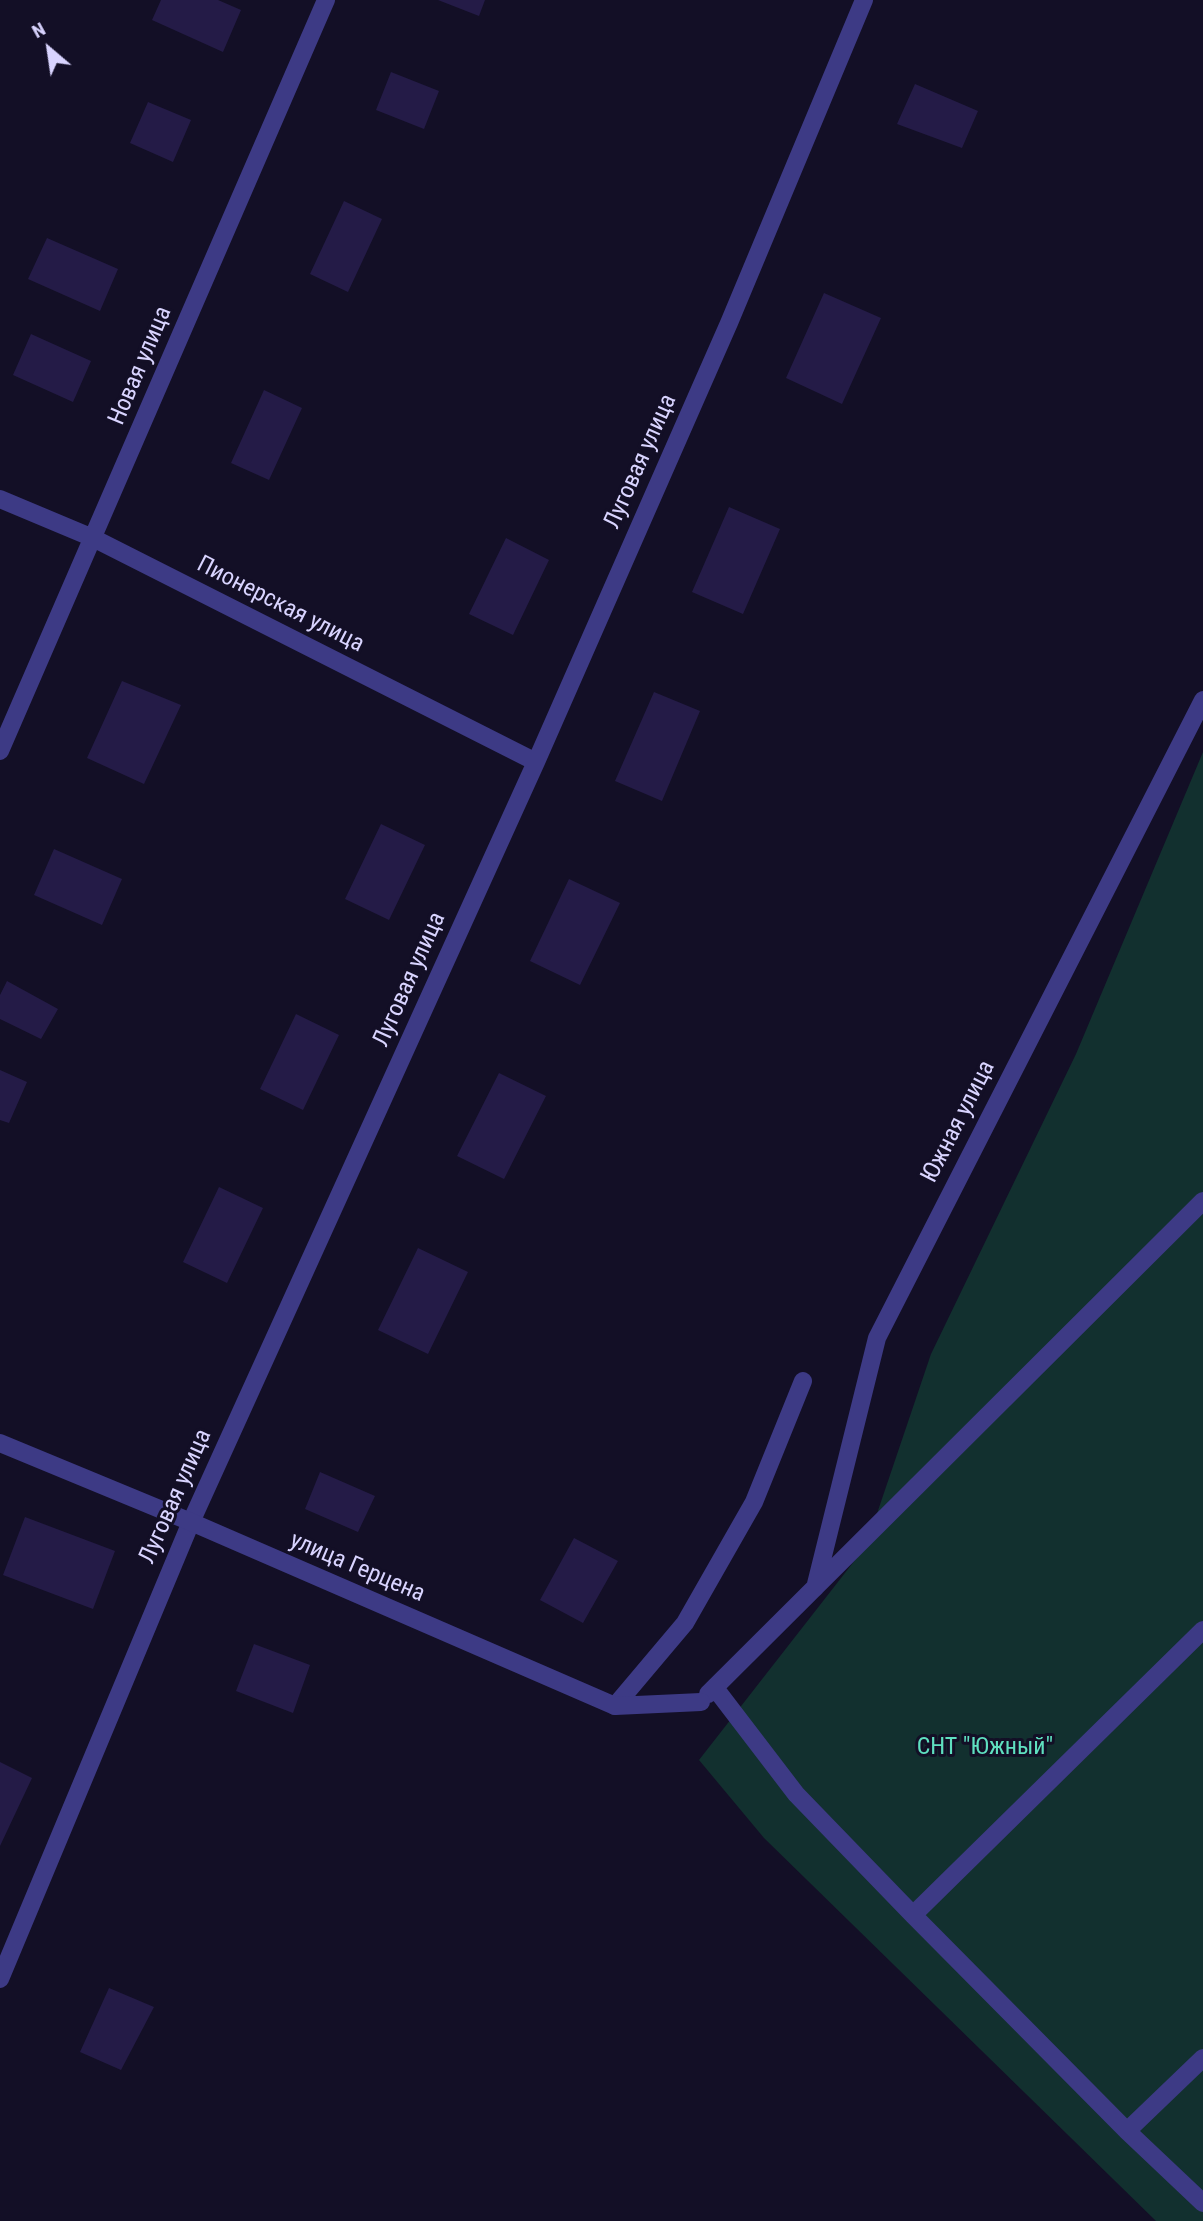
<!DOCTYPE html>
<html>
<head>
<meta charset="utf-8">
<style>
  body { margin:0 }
  #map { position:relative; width:1203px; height:2221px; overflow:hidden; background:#130f26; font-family:"Roboto Condensed",sans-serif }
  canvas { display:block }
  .north { position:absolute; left:14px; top:14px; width:70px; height:70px; -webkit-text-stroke:5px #130f26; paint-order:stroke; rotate:331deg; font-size:19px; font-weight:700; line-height:28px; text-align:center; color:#d9d4ff }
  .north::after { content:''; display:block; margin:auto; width:24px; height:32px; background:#d9d4ff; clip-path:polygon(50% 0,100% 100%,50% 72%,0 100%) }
</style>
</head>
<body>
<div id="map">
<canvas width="1203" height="2221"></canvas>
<div class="north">N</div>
</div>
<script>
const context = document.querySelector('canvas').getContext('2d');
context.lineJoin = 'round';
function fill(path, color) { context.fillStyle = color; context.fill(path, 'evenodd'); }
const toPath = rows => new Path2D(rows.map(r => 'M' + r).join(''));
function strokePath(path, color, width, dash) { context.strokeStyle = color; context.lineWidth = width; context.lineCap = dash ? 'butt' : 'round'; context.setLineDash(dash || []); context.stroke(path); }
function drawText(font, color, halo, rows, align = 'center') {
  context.font = font + ' "Roboto Condensed",sans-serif'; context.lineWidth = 6; context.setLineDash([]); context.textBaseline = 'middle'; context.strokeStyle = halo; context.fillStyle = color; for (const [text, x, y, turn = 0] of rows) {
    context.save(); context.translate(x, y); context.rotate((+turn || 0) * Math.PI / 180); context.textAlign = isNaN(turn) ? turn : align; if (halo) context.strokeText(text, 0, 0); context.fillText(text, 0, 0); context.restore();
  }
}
const green = toPath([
  [1203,752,1203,2221,1156,2221,764,1838,699,1760,866,1546,931,1354,1076,1054]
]);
const building = toPath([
  [161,0,218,0,241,10,223,52,152,20],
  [438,0,485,0,479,16],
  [391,72,439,91,424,129,376,110],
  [915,84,978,111,962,148,897,124],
  [148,102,191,120,173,162,130,143],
  [344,201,382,219,348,292,310,274],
  [47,238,118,269,100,311,28,279],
  [824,293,881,318,842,404,786,378],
  [31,334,91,361,73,402,13,375],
  [264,390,302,408,269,480,231,463],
  [729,507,780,529,743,614,692,592],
  [506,538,549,560,513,635,469,614],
  [122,681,181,705,144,784,87,758],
  [654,692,700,711,662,801,615,781],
  [381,824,425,845,389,920,345,899],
  [54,849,122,879,102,925,34,895],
  [569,879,620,903,580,985,530,961],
  [7,981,58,1009,41,1039,0,1019,0,995],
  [296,1014,339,1035,303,1110,260,1089],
  [0,1070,27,1082,9,1123,0,1120],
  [499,1073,546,1096,504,1179,457,1156],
  [219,1187,263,1208,227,1283,183,1262],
  [418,1248,468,1272,428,1354,378,1330],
  [320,1472,375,1496,358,1532,305,1509],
  [25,1517,115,1551,93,1609,3,1575],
  [574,1538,618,1561,583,1623,540,1600],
  [254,1644,310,1665,293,1713,236,1691],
  [0,1762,32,1778,0,1846],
  [109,1988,154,2007,121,2070,80,2052]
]);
const service = toPath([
  [815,1588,877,1338,1203,700],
  [715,1688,796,1794,913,1915,1127,2131,1203,2203],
  [708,1694,1203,1201],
  [615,1706,685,1623,754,1502,803,1381],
  [913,1915,1203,1630],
  [1127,2131,1203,2058]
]);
const minor = toPath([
  [0,499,93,538,536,762],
  [0,751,326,0],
  [0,1979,191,1522,536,762,729,323,864,0]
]);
const tertiary = toPath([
  [0,1443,191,1522,615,1706,701,1702]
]);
const streetNames = [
  ["Новая улица",141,366,-67],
  ["Луговая улица",641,462,-66],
  ["Пионерская улица",280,605,27],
  ["Луговая улица",410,980,-66],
  ["Южная улица",959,1122,-63],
  ["Луговая улица",176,1497,-66],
  ["улица Герцена",357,1568,23]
];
const parkNames = [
  ["СНТ \"Южный\"",985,1748]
];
fill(green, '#12302f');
fill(building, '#241b47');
strokePath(service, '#3d3a85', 18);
strokePath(minor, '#3d3a85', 18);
strokePath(tertiary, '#3d3a85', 18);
drawText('24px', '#d9d4ff', '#130f26', streetNames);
drawText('24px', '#5fe0c0', '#130f26', parkNames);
</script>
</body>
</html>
